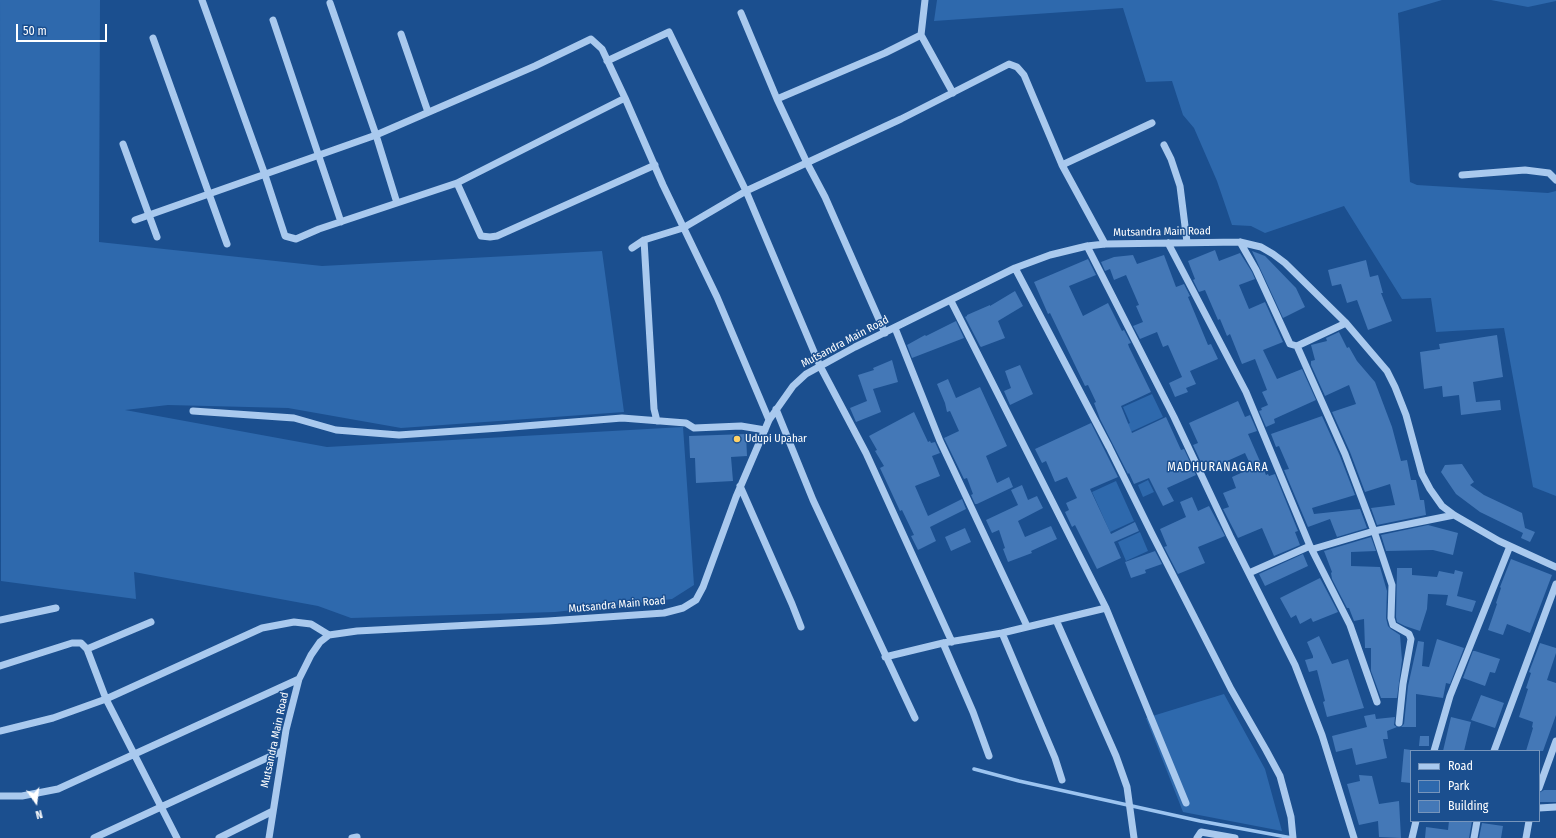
<!DOCTYPE html>
<html>
<head>
<meta charset="utf-8">
<style>
  body { margin:0 }
  #map { position:relative; width:1556px; height:838px; overflow:hidden; background:#1b4f8f; font-family:"Fira Sans Condensed",sans-serif }
  canvas { display:block }
  .legend { position:absolute; left:1410px; top:750px; width:130px; height:72px; box-sizing:border-box; background:#1b4f8f; border:1px solid #7695bc; margin:0; padding:5px 7px; list-style:none; font-size:12px; color:#fff }
  .legend li { display:flex; align-items:center; gap:8px; height:20px }
  .legend b { width:20px; border:1px solid #7695bc }
  .north { position:absolute; left:16px; top:782px; width:40px; height:40px; -webkit-text-stroke:3px #1b4f8f; paint-order:stroke; rotate:166deg; font-size:11px; font-weight:700; line-height:16px; text-align:center; color:#fff }
  .north::after { content:''; display:block; margin:auto; width:14px; height:18px; background:#fff; clip-path:polygon(50% 0,100% 100%,50% 72%,0 100%) }
  .scale { position:absolute; left:16px; top:24px; width:91px; height:18px; box-sizing:border-box; border:2px solid #fff; border-top:0; padding-left:5px; font-size:12px; line-height:14px; white-space:nowrap; color:#fff; -webkit-text-stroke:3px #1b4f8f; paint-order:stroke }
</style>
</head>
<body>
<div id="map">
<canvas width="1556" height="838"></canvas>
<ul class="legend">
<li><b style="height:5px;background:#a9c9ee"></b>Road</li>
<li><b style="height:11px;background:#2e69ad"></b>Park</li>
<li><b style="height:11px;background:#4478b7"></b>Building</li>
</ul>
<div class="north">N</div>
<div class="scale">50 m</div>
</div>
<script>
const context = document.querySelector('canvas').getContext('2d');
context.lineJoin = 'round';
function fill(path, color) { context.fillStyle = color; context.fill(path, 'evenodd'); }
const toPath = rows => new Path2D(rows.map(r => 'M' + r).join(''));
function strokePath(path, color, width, dash) { context.strokeStyle = color; context.lineWidth = width; context.lineCap = dash ? 'butt' : 'round'; context.setLineDash(dash || []); context.stroke(path); }
function drawText(font, color, halo, rows, align = 'center') {
  context.font = font + ' "Fira Sans Condensed",sans-serif'; context.lineWidth = 3; context.setLineDash([]); context.textBaseline = 'middle'; context.strokeStyle = halo; context.fillStyle = color; for (const [text, x, y, turn = 0] of rows) {
    context.save(); context.translate(x, y); context.rotate((+turn || 0) * Math.PI / 180); context.textAlign = isNaN(turn) ? turn : align; if (halo) context.strokeText(text, 0, 0); context.fillText(text, 0, 0); context.restore();
  }
}
const green = toPath([
  [0,0,100,0,99,242,322,266,602,251,624,412,401,428,288,408,168,405,125,410,327,447,683,427,694,585,672,599,555,612,351,618,318,606,134,572,136,599,1,581],
  [937,0,1442,0,1398,13,1410,182,1417,185,1548,193,1556,191,1556,496,1533,487,1504,328,1436,332,1431,298,1402,299,1344,206,1265,233,1251,226,1232,225,1217,181,1194,128,1183,115,1172,81,1146,82,1123,8,934,21],
  [1491,0,1556,0,1556,1,1528,7],
  [1152,394,1163,417,1113,440,1109,432,1130,423,1123,407],
  [1148,480,1154,492,1143,497,1138,485],
  [1116,481,1134,521,1110,532,1092,492],
  [1140,532,1148,551,1126,561,1118,542],
  [1224,694,1265,769,1282,831,1183,812,1146,718]
]);
const stream = toPath([
  [974,769,1019,781,1200,821,1292,838]
]);
const building = toPath([
  [1215,250,1219,261,1240,253,1252,272,1255,279,1239,285,1249,309,1265,302,1283,342,1263,350,1277,379,1302,369,1316,400,1274,419,1275,423,1266,427,1259,411,1262,410,1261,408,1268,405,1262,392,1267,390,1255,359,1242,364,1230,334,1227,336,1220,319,1218,320,1205,290,1199,292,1193,280,1195,279,1188,261],
  [1252,251,1265,256,1296,288,1305,307,1283,318],
  [1133,255,1137,264,1164,255,1176,287,1184,284,1190,296,1188,297,1208,345,1211,344,1218,359,1190,371,1196,384,1186,388,1188,392,1175,397,1169,383,1182,377,1168,345,1163,347,1157,332,1140,339,1133,326,1143,322,1136,306,1139,305,1126,275,1114,280,1110,269,1105,271,1101,262,1114,257],
  [1088,259,1096,275,1069,286,1077,303,1083,316,1108,303,1122,331,1124,330,1131,343,1128,344,1129,347,1151,392,1121,406,1132,433,1166,417,1181,450,1184,449,1196,475,1167,488,1174,501,1163,506,1149,478,1134,484,1129,473,1128,474,1100,419,1094,403,1096,402,1088,385,1085,386,1050,313,1048,314,1034,282],
  [1366,260,1370,277,1378,275,1383,293,1381,293,1392,321,1368,330,1357,300,1347,303,1341,284,1332,286,1328,270],
  [1015,291,1023,306,998,321,1005,338,981,347,980,346,965,317,967,316,967,315,990,305,990,306],
  [956,321,964,338,912,358,907,345,925,335,926,336],
  [1339,332,1347,348,1349,347,1357,361,1375,382,1392,427,1401,461,1407,460,1411,480,1416,480,1420,500,1424,500,1426,515,1377,525,1371,508,1395,505,1390,484,1365,492,1350,452,1332,412,1356,404,1349,385,1325,396,1311,365,1311,361,1315,360,1311,345,1327,341,1326,338],
  [1497,335,1503,377,1473,382,1476,402,1500,400,1501,410,1461,415,1459,395,1443,397,1442,386,1424,389,1420,352,1440,349,1439,344],
  [892,360,898,382,873,389,881,412,856,422,850,408,867,401,858,375,874,370,873,368],
  [1020,365,1033,394,1010,405,1004,391,1011,388,1005,371],
  [948,379,956,398,980,387,1007,446,986,456,997,483,1009,477,1013,487,977,504,975,504,971,495,973,494,967,478,964,479,944,438,959,431,950,411,947,412,945,403,937,384],
  [1238,401,1245,417,1250,415,1257,431,1248,434,1266,475,1268,474,1269,476,1275,474,1298,531,1295,532,1300,545,1274,556,1262,528,1238,538,1223,509,1229,507,1223,493,1236,488,1232,477,1252,468,1245,453,1205,471,1193,445,1198,443,1189,423],
  [914,412,928,442,930,441,931,443,935,442,940,453,932,456,940,476,915,486,928,516,962,499,966,509,930,527,936,541,918,550,911,536,914,535,902,510,900,511,880,468,884,466,875,451,877,450,869,436],
  [1322,416,1340,456,1355,495,1312,508,1314,514,1360,509,1367,528,1337,537,1330,519,1308,527,1284,470,1289,469,1279,446,1276,447,1271,434],
  [1091,423,1118,477,1090,489,1111,534,1135,522,1139,531,1114,542,1121,558,1097,569,1075,525,1072,527,1065,512,1069,510,1066,503,1077,498,1067,477,1055,482,1046,461,1042,463,1035,449],
  [746,434,747,456,731,457,733,481,696,483,695,458,690,458,689,436],
  [1462,464,1474,482,1470,485,1484,495,1522,513,1525,528,1535,532,1530,542,1521,538,1523,533,1480,512,1456,494,1441,472,1445,465],
  [1022,485,1028,500,1037,496,1043,508,1018,521,1025,537,1051,526,1057,539,1031,551,1032,553,1008,562,1003,549,1005,548,999,530,992,533,986,520,1018,505,1011,490],
  [1192,497,1198,511,1209,506,1225,536,1198,547,1205,563,1178,574,1164,547,1167,546,1160,529,1186,517,1180,502],
  [1428,525,1458,533,1453,555,1433,550,1386,551,1381,535],
  [965,528,971,542,951,551,945,537],
  [1371,537,1376,551,1351,552,1351,566,1380,567,1387,591,1386,618,1388,626,1391,629,1400,635,1402,660,1397,698,1381,698,1371,671,1371,648,1365,648,1364,619,1354,621,1349,608,1347,608,1332,579,1331,573,1332,572,1324,551],
  [1155,551,1162,564,1145,570,1146,573,1131,578,1125,562],
  [1303,554,1308,566,1265,586,1259,574],
  [1511,559,1552,575,1530,633,1507,624,1503,635,1488,630,1497,604,1496,603,1501,588,1500,587],
  [1397,568,1412,568,1412,575,1437,577,1439,571,1454,574,1455,570,1463,572,1457,596,1476,601,1472,612,1446,605,1448,595,1428,594,1427,609,1420,631,1405,626,1397,622,1396,617],
  [1320,578,1338,612,1313,622,1311,618,1300,624,1296,615,1291,618,1280,598],
  [1319,636,1332,664,1348,659,1364,708,1327,717,1323,702,1325,701,1317,670,1309,672,1305,660,1313,658,1313,656,1307,642],
  [1437,639,1464,648,1450,684,1446,683,1443,698,1416,694,1416,727,1401,727,1404,724,1408,686,1418,641,1424,642,1422,666,1429,667],
  [1540,643,1556,648,1556,653,1547,680,1556,683,1556,715,1543,751,1526,751,1533,728,1532,727,1533,722,1519,717,1528,689,1526,688,1531,673,1529,672],
  [1473,651,1475,651,1500,659,1495,673,1490,672,1485,686,1463,678],
  [1481,695,1504,703,1495,728,1471,720],
  [1375,714,1376,719,1395,717,1394,725,1397,727,1387,731,1388,739,1383,739,1387,758,1356,765,1352,748,1336,752,1332,736,1367,727,1364,716],
  [1451,717,1471,722,1464,751,1443,751],
  [1420,736,1429,736,1429,746,1419,746],
  [1404,749,1411,750,1411,783,1401,782],
  [1359,775,1372,776,1379,804,1399,801,1401,838,1379,837,1378,821,1359,825,1347,784,1360,781],
  [1544,790,1556,790,1556,802,1539,802,1539,793],
  [1449,821,1472,821,1469,838,1425,838,1426,827,1448,830],
  [1482,823,1503,826,1501,838,1479,838]
]);
const minor = toPath([
  [202,0,265,175,285,236,296,239,319,229,457,183,625,98],
  [925,0,921,35,953,93],
  [330,3,376,135,397,203],
  [741,13,777,99,807,163,825,197,885,333],
  [273,20,341,222],
  [401,34,428,112],
  [153,38,227,244],
  [607,61,669,32,746,191,820,366,866,453,952,642],
  [777,99,885,53,921,35],
  [123,144,157,237],
  [1164,145,1171,159,1180,186,1187,242],
  [1062,165,1152,123],
  [1462,175,1525,170,1549,173,1556,180],
  [457,183,481,236,490,237,497,236,655,165],
  [135,220,376,135,535,66,591,39,602,49,625,98,663,185,717,297,769,420],
  [644,240,654,409,657,421],
  [1240,242,1256,270,1290,344,1297,346,1346,323],
  [1168,243,1246,392,1310,546,1350,625,1377,702],
  [1087,246,1174,417,1230,536,1295,665,1322,735,1354,838],
  [632,248,644,240,683,228,746,191,901,119,1009,64,1017,67,1024,75,1062,165,1105,244],
  [1015,268,1109,447,1152,534,1231,689,1266,750,1280,776,1291,817,1293,838],
  [951,301,1106,608,1186,803],
  [895,328,940,441,1027,626],
  [1297,346,1345,454,1374,531,1392,585,1391,618,1393,625,1409,634,1411,639,1403,684,1399,723],
  [776,409,813,500,915,718],
  [193,411,294,418,336,430,399,435,500,428,622,418,686,423,694,428,741,426,765,430],
  [740,486,792,604,801,627],
  [1313,549,1374,531,1454,515],
  [1249,573,1310,546],
  [0,620,56,608],
  [1056,620,1116,756,1127,787,1134,838],
  [1002,633,1055,758,1062,780],
  [943,643,973,712,989,756],
  [87,649,151,622],
  [885,657,943,643,1002,633,1106,608],
  [0,666,72,643,81,643,87,649,106,699,177,838],
  [0,731,53,718,106,699,262,628,294,622,311,624,329,635],
  [1434,751,1450,696,1510,546],
  [1494,751,1556,584],
  [1539,788,1556,741],
  [0,796,22,796,58,789,299,679],
  [1539,808,1556,807],
  [94,838,282,751],
  [219,838,273,811],
  [269,838,286,730,299,679,311,655,320,642,329,635,357,631,548,621,664,613,683,608,696,600,703,587,736,497,769,420,793,386,806,374,855,347,1015,268,1050,255,1087,246,1105,244,1240,242,1261,247,1273,254,1285,263,1346,323,1387,371,1395,387,1406,415,1422,474,1430,489,1442,506,1454,515,1499,541,1556,567],
  [352,838,357,837],
  [1197,838,1201,832,1235,838],
  [1412,838,1416,821],
  [1474,838,1477,821],
  [1526,838,1529,821]
]);
const markers = [
  [737,439,4,"#ffd166"]
];
const streetNames = [
  ["Mutsandra Main Road",1162,232,-1],
  ["Mutsandra Main Road",845,342,-28],
  ["Mutsandra Main Road",617,605,-5],
  ["Mutsandra Main Road",275,740,-78]
];
const poiNames = [
  ["Udupi Upahar",745,439]
];
const neighbourhoodNames = [
  ["MADHURANAGARA",1218,468]
];
fill(green, '#2e69ad');
strokePath(stream, '#9cc4f0', 3.5);
fill(building, '#4478b7');
strokePath(minor, '#a9c9ee', 7);
for (const [x, y, r, color] of markers) { const dot = new Path2D(); dot.arc(x, y, r, 0, 2 * Math.PI); context.fillStyle = color; context.fill(dot); strokePath(dot, '#1b4f8f', 1.5); }
drawText('11px', '#fff', '#1b4f8f', streetNames);
drawText('11px', '#fff', '#1b4f8f', poiNames, 'left');
context.letterSpacing = '1px';
drawText('12px', '#fff', '#1b4f8f', neighbourhoodNames);
context.letterSpacing = '0px';
</script>
</body>
</html>
